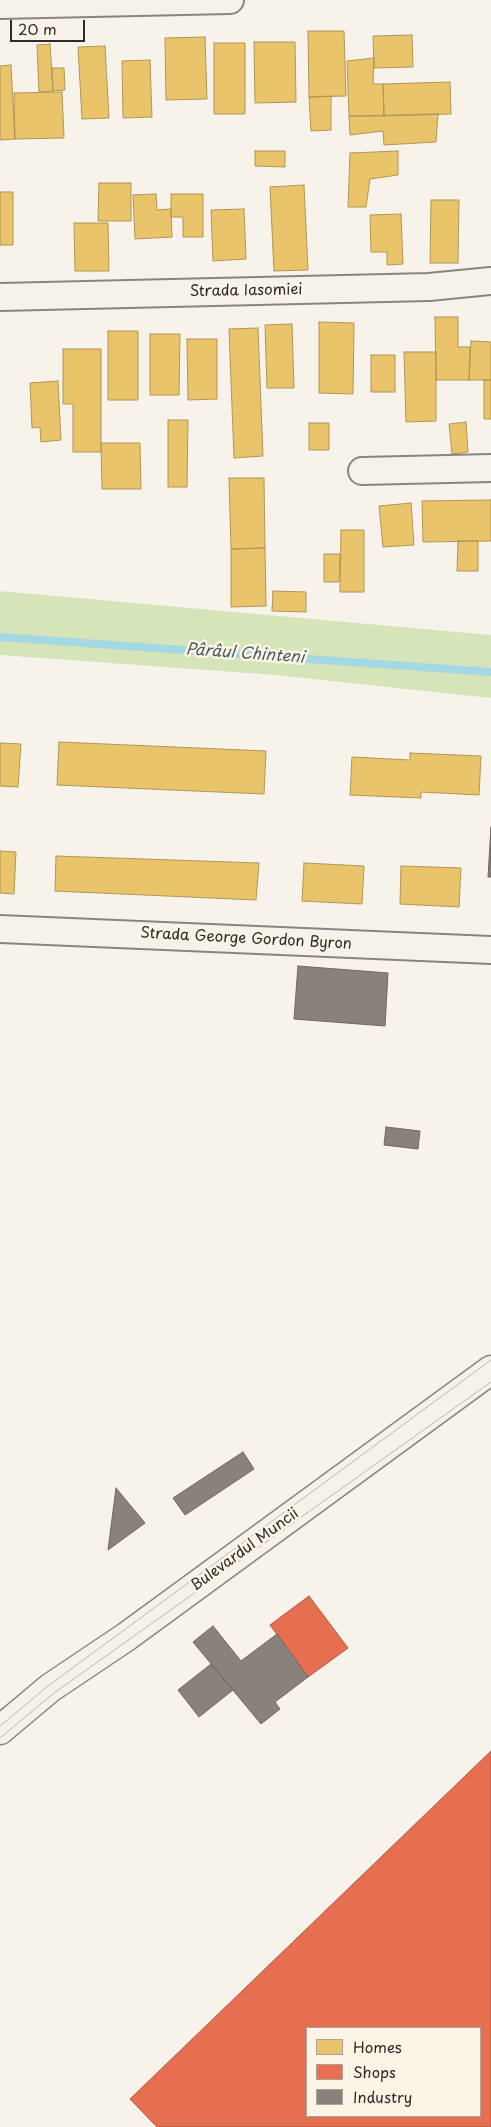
<!DOCTYPE html>
<html>
<head>
<meta charset="utf-8">
<style>
  body { margin:0 }
  #map { position:relative; width:491px; height:2127px; overflow:hidden; background:#f7f3ea; font-family:"Playpen Sans",sans-serif }
  canvas { display:block }
  .legend { position:absolute; left:306px; top:2027px; width:175px; height:90px; box-sizing:border-box; background:#fcf5e5; border:1px solid #a8a49b; margin:0; padding:6px 9px; list-style:none; font-size:15px; color:#2b2b2b }
  .legend li { display:flex; align-items:center; gap:10px; height:25px }
  .legend b { width:25px; border:1px solid #a8a49b }
  .scale { position:absolute; left:10px; top:20px; width:75px; height:22px; box-sizing:border-box; border:2px solid #2b2b2b; border-top:0; padding-left:6px; font-size:15px; line-height:18px; white-space:nowrap; color:#2b2b2b; -webkit-text-stroke:4px #fcf5e5; paint-order:stroke }
</style>
</head>
<body>
<div id="map">
<canvas width="491" height="2127"></canvas>
<ul class="legend">
<li><b style="height:14px;background:#e9c46a"></b>Homes</li>
<li><b style="height:14px;background:#e76f51"></b>Shops</li>
<li><b style="height:14px;background:#8a817c"></b>Industry</li>
</ul>
<div class="scale">20 m</div>
</div>
<script>
const context = document.querySelector('canvas').getContext('2d');
context.lineJoin = 'round';
function fill(path, color) { context.fillStyle = color; context.fill(path, 'evenodd'); }
const toPath = rows => new Path2D(rows.map(r => 'M' + r).join(''));
function strokePath(path, color, width, dash) { context.strokeStyle = color; context.lineWidth = width; context.lineCap = dash ? 'butt' : 'round'; context.setLineDash(dash || []); context.stroke(path); }
function drawText(font, color, halo, rows, align = 'center') {
  context.font = font + ' "Playpen Sans",sans-serif'; context.lineWidth = 5; context.setLineDash([]); context.textBaseline = 'middle'; context.strokeStyle = halo; context.fillStyle = color; for (const [text, x, y, turn = 0] of rows) {
    context.save(); context.translate(x, y); context.rotate((+turn || 0) * Math.PI / 180); context.textAlign = isNaN(turn) ? turn : align; if (halo) context.strokeText(text, 0, 0); context.fillText(text, 0, 0); context.restore();
  }
}
const green = toPath([
  [0,591,491,635,491,698,275,675,0,655]
]);
const homes = toPath([
  [308,31,344,31,346,96,309,97,308,31],
  [412,35,413,67,374,68,373,36,412,35],
  [205,37,207,99,166,100,165,38,205,37],
  [254,42,295,42,296,102,255,103,254,42],
  [214,43,245,43,245,114,214,114,214,43],
  [50,44,53,91,39,92,37,45,50,44],
  [105,46,109,118,82,119,78,47,105,46],
  [374,58,373,84,383,84,384,116,349,116,347,61,374,58],
  [150,60,152,117,123,118,122,61,150,60],
  [11,65,15,139,0,140,0,66,11,65],
  [52,68,64,68,65,90,53,91,52,68],
  [450,82,451,114,384,116,383,84,450,82],
  [62,92,64,138,15,139,14,93,62,92],
  [331,96,331,130,311,131,309,97,331,96],
  [438,114,436,142,384,145,383,131,350,135,349,116,438,114],
  [255,151,285,151,285,167,255,166,255,151],
  [398,151,398,175,370,179,366,207,348,207,350,153,398,151],
  [99,183,131,183,131,221,98,221,99,183],
  [304,185,308,270,274,271,270,187,304,185],
  [0,192,13,192,13,245,0,245,0,192],
  [156,194,157,210,171,209,172,237,135,239,133,195,156,194],
  [171,194,203,194,203,237,183,237,183,217,171,217,171,194],
  [431,200,459,200,458,263,430,263,431,200],
  [244,209,246,259,213,261,211,210,244,209],
  [401,214,403,264,387,265,387,252,371,252,370,215,401,214],
  [74,223,108,223,109,271,75,271,74,223],
  [435,317,458,317,458,347,470,347,469,380,436,380,435,317],
  [319,322,354,323,353,394,319,393,319,322],
  [292,324,294,388,267,388,265,325,292,324],
  [258,328,263,456,234,458,229,329,258,328],
  [108,331,138,331,138,400,108,400,108,331],
  [150,334,180,334,179,395,150,395,150,334],
  [187,339,217,339,217,399,188,400,187,339],
  [471,341,491,342,491,380,469,380,471,341],
  [63,349,101,349,101,452,73,452,73,404,63,404,63,349],
  [404,352,436,352,436,421,406,422,404,352],
  [371,355,395,355,395,392,371,392,371,355],
  [484,380,491,380,491,419,484,419,484,380],
  [58,381,61,440,41,442,40,427,32,428,30,383,58,381],
  [168,420,188,420,187,487,168,487,168,420],
  [466,422,468,452,452,454,449,424,466,422],
  [309,423,329,423,329,450,309,450,309,423],
  [101,443,140,443,141,489,102,489,101,443],
  [229,478,264,478,265,548,231,549,229,478],
  [491,500,491,541,423,542,422,501,491,500],
  [411,503,414,545,383,547,379,506,411,503],
  [341,530,364,530,364,592,340,592,341,530],
  [458,541,478,541,478,571,457,571,458,541],
  [265,548,266,606,231,607,231,549,265,548],
  [324,554,340,554,339,582,324,582,324,554],
  [273,591,306,592,306,612,272,611,273,591],
  [59,742,266,751,264,794,57,785,59,742],
  [0,743,21,744,18,787,0,786,0,743],
  [410,753,481,756,479,795,421,792,421,798,350,795,352,757,410,760,410,753],
  [0,851,16,852,14,894,0,893,0,851],
  [56,856,259,863,256,900,55,891,56,856],
  [304,863,364,866,362,904,302,901,304,863],
  [401,866,461,868,459,907,400,904,401,866]
]);
const shops = toPath([
  [309,1596,348,1648,308,1677,270,1625,309,1596],
  [491,1751,491,2127,157,2127,130,2099,491,1751],
  [307,2028,480,2028,480,2116,307,2116,307,2028]
]);
const industry = toPath([
  [491,827,491,877,488,877,491,827],
  [298,966,388,973,385,1026,294,1019,298,966],
  [386,1127,420,1131,418,1149,384,1145,386,1127],
  [243,1452,254,1469,185,1515,173,1498,243,1452],
  [116,1488,145,1523,108,1550,116,1488],
  [213,1626,241,1661,277,1634,308,1677,275,1702,280,1709,261,1724,193,1642,213,1626],
  [211,1664,233,1690,199,1717,178,1690,211,1664]
]);
const stream = toPath([
  [0,637,491,672]
]);
const street = toPath([
  [0,5,230,0],
  [0,297,429,287,491,281],
  [362,471,491,468],
  [0,929,491,950]
]);
const primary = toPath([
  [0,1730,50,1688,126,1637,491,1370]
]);
const tram = toPath([
  [0,1726,48,1686,491,1360],
  [0,1738,54,1693,491,1382]
]);
const streetNames = [
  ["Strada Iasomiei",246,291,-1],
  ["Strada George Gordon Byron",246,939,3],
  ["Bulevardul Muncii",245,1550,-36]
];
const waterNames = [
  ["Pârâul Chinteni",245,654,4]
];
fill(green, '#d6e5b9');
fill(homes, '#e9c46a');
strokePath(homes, '#b09657', 1);
fill(shops, '#e76f51');
strokePath(shops, '#af5b46', 1);
fill(industry, '#8a817c');
strokePath(industry, '#6e6764', 1);
strokePath(stream, '#a4d8e2', 8);
strokePath(street, '#878581', 30);
strokePath(primary, '#878581', 31);
strokePath(street, '#f5f2ec', 26);
strokePath(primary, '#f5f2ec', 28);
strokePath(tram, '#bbb8b4', 1);
drawText('15px', '#2b2b2b', '#fcf5e5', streetNames);
drawText('italic 16px', '#445c61', '#fcf5e5', waterNames);
</script>
</body>
</html>
